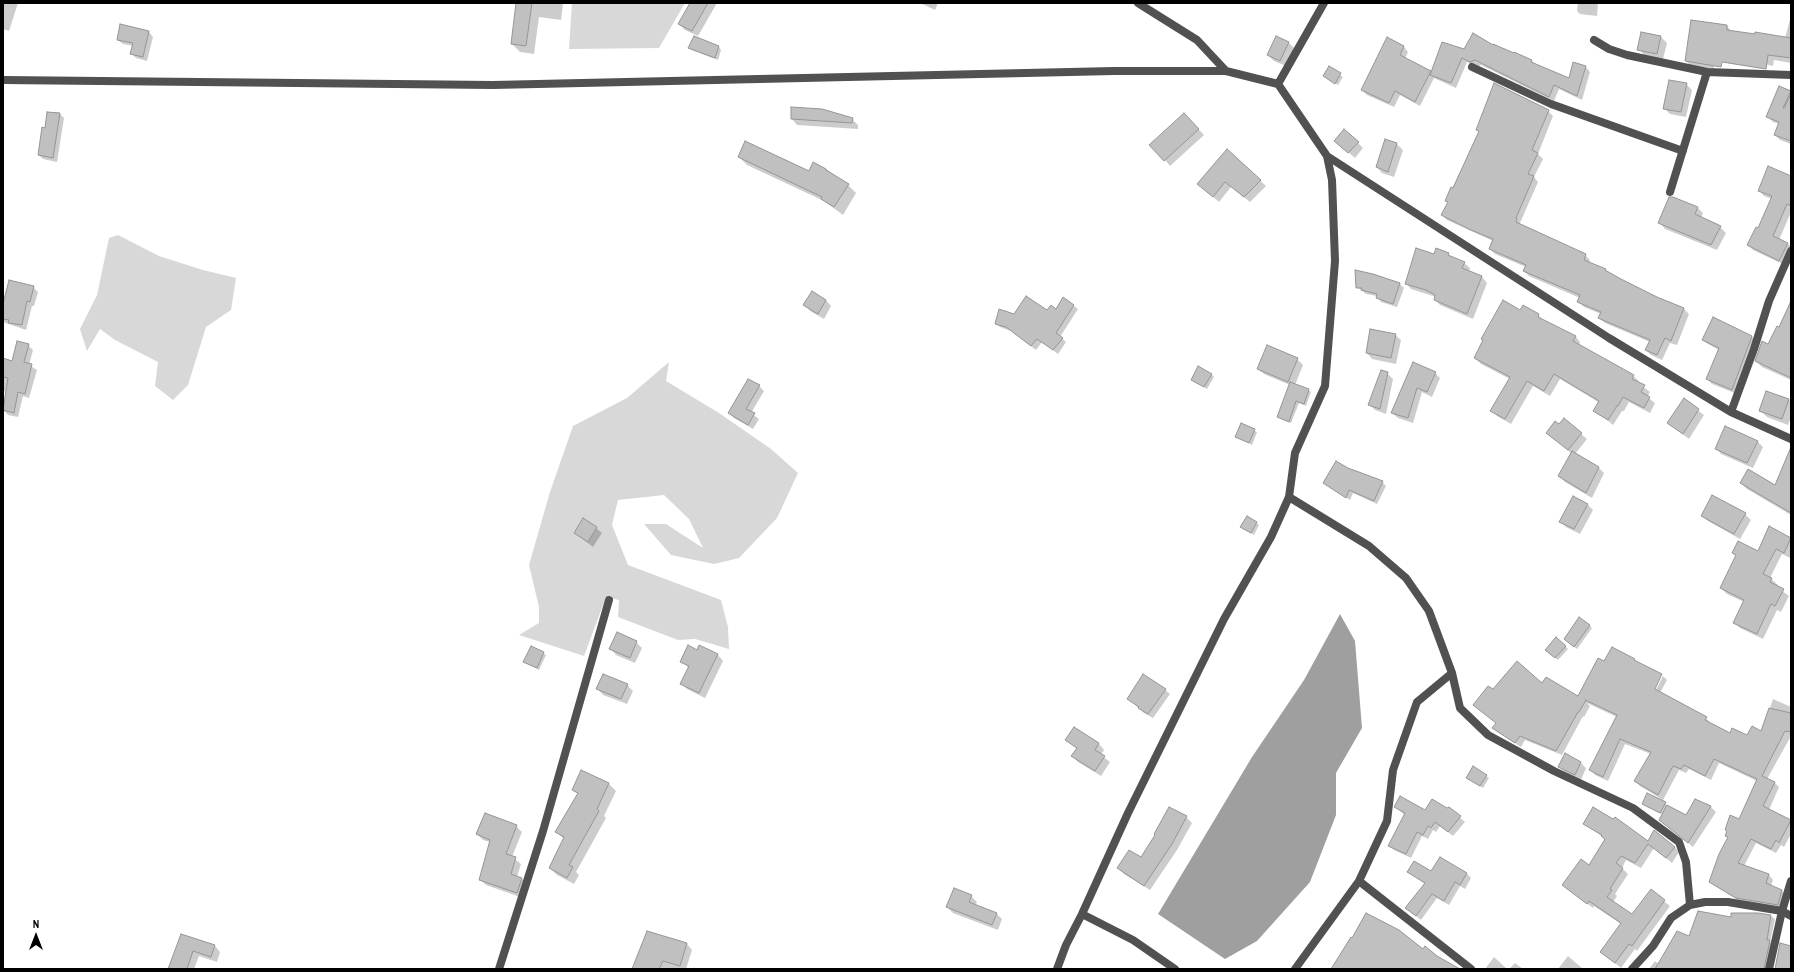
<!DOCTYPE html>
<html>
<head>
<meta charset="utf-8">
<style>
  body { margin:0 }
  #map { position:relative; width:1794px; height:972px; overflow:hidden; background:#fff; font-family:"Archivo Narrow",sans-serif }
  canvas { display:block }
  .frame { position:absolute; inset:0; border:4px solid #000; pointer-events:none }
  .north { position:absolute; left:16px; top:916px; width:40px; height:40px; -webkit-text-stroke:3px #fff; paint-order:stroke; rotate:0deg; font-size:11px; font-weight:700; line-height:16px; text-align:center; color:#000 }
  .north::after { content:''; display:block; margin:auto; width:14px; height:18px; background:#000; clip-path:polygon(50% 0,100% 100%,50% 72%,0 100%) }
</style>
</head>
<body>
<div id="map">
<canvas width="1794" height="972"></canvas>
<div class="frame"></div>
<div class="north">N</div>
</div>
<script>
const context = document.querySelector('canvas').getContext('2d');
context.lineJoin = 'round';
function fill(path, color) { context.fillStyle = color; context.fill(path, 'evenodd'); }
const toPath = rows => new Path2D(rows.map(r => 'M' + r).join(''));
function strokePath(path, color, width, dash) { context.strokeStyle = color; context.lineWidth = width; context.lineCap = dash ? 'butt' : 'round'; context.setLineDash(dash || []); context.stroke(path); }
const green = toPath([
  [572,3,685,3,659,48,569,49],
  [118,235,159,256,203,270,236,278,231,310,206,327,188,385,173,400,155,386,158,362,115,340,100,329,87,351,80,329,97,295,109,238],
  [669,362,666,381,719,413,771,449,798,473,777,518,739,558,714,564,671,555,644,524,666,524,703,548,689,519,664,495,618,500,612,525,628,565,721,600,728,627,729,649,695,639,678,640,618,617,619,600,606,597,584,656,519,635,539,623,539,607,529,565,550,492,573,426,627,398]
]);
const water = toPath([
  [1340,614,1355,641,1362,728,1336,773,1336,815,1310,882,1257,941,1225,959,1158,914,1252,757,1304,680]
]);
const shadow = toPath([
  [3,3,18,3,9,31,3,29],
  [518,3,563,3,561,20,539,17,534,54,520,52,512,44],
  [691,3,717,3,698,36,685,30,679,24],
  [920,3,938,3,935,10],
  [1578,3,1598,3,1597,16,1580,14,1577,11],
  [1791,16,1791,63,1774,60,1773,66,1718,53,1713,70,1692,67,1686,61,1727,26,1732,32,1785,38],
  [149,32,153,37,147,61,136,58,131,53,133,46,123,44,118,40],
  [1642,33,1661,37,1667,43,1663,59,1644,55,1639,49],
  [694,38,719,47,721,50,718,60,692,50,690,48],
  [1288,42,1294,48,1286,66,1274,61,1268,55],
  [1493,46,1514,54,1515,53,1532,61,1536,65,1570,79,1585,66,1590,72,1582,100,1559,89,1554,101,1481,65,1476,67,1467,62,1456,88,1434,78,1420,106,1400,95,1394,107,1367,95,1362,90,1404,47,1408,52,1405,59,1431,73,1464,50],
  [1329,67,1343,77,1338,85,1324,76],
  [1686,84,1692,90,1686,117,1670,114,1664,108],
  [1790,92,1791,93,1791,144,1780,140,1775,135,1779,124,1773,122,1768,117],
  [792,108,852,119,858,125,858,129,797,125,792,119],
  [1548,111,1553,116,1538,154,1543,159,1534,177,1538,182,1520,223,1521,225,1585,255,1590,260,1589,263,1605,270,1609,273,1657,298,1684,309,1689,314,1677,345,1670,343,1662,360,1651,355,1646,350,1650,342,1605,323,1599,318,1601,314,1584,307,1579,302,1580,298,1529,276,1524,271,1526,267,1495,254,1490,249,1493,241,1447,220,1442,215,1448,203,1446,201,1480,132,1477,130],
  [47,113,60,114,64,118,57,162,43,159,39,155,46,129],
  [1184,114,1204,135,1170,166,1165,160],
  [1386,140,1397,144,1403,150,1394,177,1382,173,1377,167],
  [1358,143,1363,148,1355,158,1341,146],
  [1227,151,1266,186,1250,202,1231,187,1219,202,1204,189],
  [739,157,809,172,826,169,848,185,856,193,843,215,824,201,747,165],
  [1791,178,1791,212,1779,240,1791,246,1791,255,1785,265,1753,250,1748,245,1758,230,1772,199,1764,196,1759,190],
  [1698,208,1703,213,1701,218,1720,227,1726,233,1717,250,1665,229,1660,223],
  [1448,254,1452,258,1464,263,1470,268,1469,272,1482,277,1487,283,1473,319,1440,305,1435,299,1436,297,1411,289,1406,283,1435,256],
  [1373,274,1400,284,1404,288,1397,307,1381,302,1377,296,1366,294,1357,287],
  [33,287,38,292,34,306,32,306,26,330,3,322,3,300],
  [812,292,826,300,831,306,824,319,810,311,805,305],
  [1063,298,1078,309,1060,337,1066,342,1058,354,1042,342,1036,350,1011,331,1000,327,996,323,1014,315,1056,310],
  [1791,303,1791,380,1762,367,1756,361,1780,329],
  [1521,311,1538,315,1544,321,1575,336,1580,342,1579,345,1633,376,1639,381,1638,383,1650,392,1647,397,1655,403,1650,413,1629,402,1624,411,1622,411,1613,425,1595,410,1600,403,1560,379,1550,396,1533,386,1511,424,1497,416,1492,410,1510,379,1481,364,1475,358],
  [1714,318,1752,337,1756,342,1737,394,1712,384,1707,379,1719,350,1708,344,1703,340],
  [1395,335,1401,340,1396,364,1372,359,1367,353],
  [28,345,33,350,29,365,37,370,29,398,23,396,18,417,8,415,3,410,7,392,3,391,3,359,12,362],
  [1297,359,1303,365,1295,385,1308,390,1311,392,1306,406,1299,403,1291,423,1278,417,1290,385,1264,374,1258,369],
  [1414,364,1435,373,1440,378,1432,397,1422,392,1413,423,1398,418,1392,413],
  [1387,373,1393,379,1386,414,1375,410,1369,404],
  [1211,374,1214,377,1207,389,1192,379],
  [759,386,764,391,751,413,759,419,753,429,734,418,729,413],
  [1767,393,1791,401,1791,417,1788,425,1767,417,1761,411],
  [1684,400,1704,415,1689,439,1668,423],
  [1242,424,1257,432,1252,445,1237,436],
  [1547,433,1581,434,1587,439,1575,454,1599,468,1604,473,1592,498,1565,482,1559,476,1572,454],
  [1757,441,1763,447,1753,468,1721,454,1716,448],
  [1791,457,1791,515,1747,489,1741,483,1775,487],
  [1348,469,1382,482,1386,486,1377,504,1353,493,1350,500,1324,483],
  [1587,504,1593,510,1580,534,1566,527,1560,521],
  [1745,514,1751,520,1740,539,1708,521,1702,516],
  [1247,517,1259,525,1254,535,1244,529],
  [596,528,602,533,593,547,575,533],
  [1770,528,1791,539,1790,558,1782,554,1770,578,1778,585,1777,587,1789,596,1781,612,1777,610,1763,639,1740,628,1734,622,1744,602,1727,594,1721,588,1736,556,1733,553,1759,552],
  [1589,625,1592,628,1577,649,1567,641],
  [636,642,642,648,635,663,616,655,611,649],
  [1565,646,1568,649,1558,660,1549,652],
  [700,647,718,655,723,661,705,698,687,689,682,684,689,668,682,662,698,651],
  [543,653,546,655,539,670,525,662],
  [1634,660,1638,664,1662,675,1661,675,1652,693,1654,694,1663,676,1667,680,1660,693,1706,718,1711,724,1730,734,1747,737,1762,732,1773,699,1791,707,1791,736,1767,779,1774,782,1779,787,1769,810,1791,821,1791,834,1784,847,1781,845,1776,853,1756,843,1744,866,1769,875,1773,880,1771,886,1782,891,1787,896,1783,909,1741,902,1715,886,1710,881,1728,838,1726,836,1739,821,1757,781,1719,763,1711,780,1689,769,1686,773,1679,770,1663,800,1640,786,1635,781,1651,754,1625,744,1608,781,1595,775,1591,770,1617,717,1587,703,1590,706,1584,717,1583,716,1562,755,1525,740,1521,747,1499,733,1494,728,1497,723,1474,705,1493,691,1542,684,1578,697,1605,663],
  [627,685,633,691,627,704,603,695,598,689],
  [1165,690,1170,694,1153,718,1144,713,1128,698],
  [1074,728,1099,744,1104,750,1101,755,1110,762,1101,776,1078,762,1072,756,1077,749,1066,740],
  [1565,755,1581,763,1586,768,1581,780,1565,772,1559,766],
  [1474,768,1489,778,1483,788,1470,780],
  [582,771,609,784,616,791,604,816,606,818,576,872,579,875,574,884,557,875,550,868,564,839,557,832,578,794,573,790],
  [1696,800,1711,807,1716,812,1693,847,1660,820,1663,815,1643,804,1665,802,1667,806,1686,817],
  [1395,807,1426,811,1448,810,1449,808,1465,822,1453,836,1440,826,1436,832,1433,830,1428,839,1422,836,1411,858,1394,850,1390,846,1405,815],
  [1186,817,1192,823,1177,850,1150,890,1124,874,1118,868,1141,859],
  [1584,824,1648,842,1674,846,1679,852,1672,863,1654,848,1641,868,1626,860,1622,868,1628,874,1615,894,1617,896,1613,902,1632,915,1651,891,1670,906,1637,951,1635,949,1621,968,1601,952,1621,924,1594,906,1593,908,1563,885,1589,866,1606,839],
  [516,826,522,832,512,857,521,864,517,877,522,879,527,884,523,898,486,885,480,879,490,842,483,840,477,834],
  [1440,858,1467,874,1471,878,1465,889,1460,886,1449,905,1437,898,1421,920,1411,912,1425,884,1408,872,1431,873],
  [971,896,977,902,975,906,997,914,1002,919,998,930,953,913,947,907],
  [1758,914,1771,916,1775,919,1770,942,1773,945,1767,969,1649,969,1655,961,1659,964,1690,937,1732,918],
  [181,935,215,946,220,952,217,962,199,956,194,969,169,969],
  [687,944,692,950,686,969,633,969],
  [1568,956,1583,969,1558,969],
  [1494,957,1506,968,1507,969,1485,969],
  [1515,963,1523,969,1509,969]
]);
const building = toPath([
  [516,3,532,3,526,46,511,44,516,3],
  [690,3,708,3,692,31,678,24,690,3],
  [1691,20,1727,25,1727,30,1755,34,1755,32,1791,38,1791,58,1768,55,1766,69,1722,62,1721,67,1685,61,1691,20],
  [120,24,149,31,143,57,130,54,133,43,117,40,120,24],
  [1641,32,1661,36,1657,54,1637,50,1641,32],
  [1473,33,1493,45,1493,44,1514,53,1514,52,1532,60,1531,62,1569,78,1573,62,1586,66,1577,96,1554,85,1549,97,1475,60,1470,62,1462,58,1451,83,1430,75,1442,42,1464,49,1473,33],
  [694,36,719,46,715,58,688,48,694,36],
  [1276,36,1289,42,1280,61,1267,55,1276,36],
  [1387,37,1404,46,1400,55,1431,71,1415,102,1395,91,1389,103,1361,90,1387,37],
  [1329,66,1341,73,1335,84,1323,76,1329,66],
  [1669,80,1687,83,1681,112,1663,109,1669,80],
  [1494,83,1549,110,1532,150,1538,153,1528,174,1534,176,1516,218,1517,219,1516,222,1586,254,1584,260,1606,269,1605,270,1621,279,1657,297,1684,308,1671,341,1665,338,1657,355,1645,350,1650,340,1598,318,1601,312,1577,302,1580,295,1523,271,1526,265,1489,249,1493,239,1471,230,1441,215,1448,202,1445,201,1451,187,1453,188,1479,131,1476,130,1494,83],
  [1779,86,1791,91,1783,108,1784,108,1791,94,1791,141,1774,135,1779,122,1766,117,1779,86],
  [791,107,822,109,853,118,852,123,791,119,791,107],
  [47,112,60,113,53,158,38,155,42,127,45,128,47,112],
  [1184,113,1199,129,1164,161,1149,145,1184,113],
  [1344,129,1359,142,1348,153,1334,141,1344,129],
  [1385,139,1397,143,1388,172,1376,167,1385,139],
  [745,141,809,171,813,162,826,169,826,170,849,184,834,207,821,199,822,197,738,157,745,141],
  [1227,149,1261,180,1244,197,1225,182,1213,197,1197,184,1227,149],
  [1768,166,1791,176,1791,206,1787,204,1773,236,1788,243,1779,261,1747,245,1756,227,1758,228,1772,196,1758,191,1768,166],
  [1669,197,1673,197,1698,207,1695,214,1721,226,1711,245,1658,223,1669,197],
  [1416,248,1434,254,1436,248,1449,253,1448,255,1465,262,1462,268,1482,276,1467,314,1434,300,1435,295,1426,290,1405,284,1416,248],
  [1355,270,1373,274,1400,283,1393,304,1376,298,1377,294,1361,290,1362,288,1356,288,1355,270],
  [9,280,34,286,30,302,27,301,22,325,8,323,9,320,3,319,3,304,9,280],
  [812,291,826,300,818,314,803,305,812,291],
  [1026,296,1047,310,1051,305,1056,309,1063,297,1074,305,1056,333,1063,338,1053,350,1037,339,1031,346,1006,327,995,324,999,309,1014,314,1026,296],
  [1503,300,1520,310,1523,305,1539,314,1538,317,1576,336,1573,341,1634,375,1632,379,1645,385,1641,392,1650,397,1644,408,1623,397,1618,406,1617,406,1608,420,1593,411,1599,401,1554,374,1544,391,1527,381,1505,419,1490,411,1510,377,1474,358,1483,340,1481,339,1503,300],
  [1791,301,1791,378,1755,361,1762,341,1768,344,1777,326,1779,327,1791,301],
  [1713,317,1752,336,1732,390,1706,379,1719,348,1702,340,1713,317],
  [1370,329,1396,334,1391,358,1366,353,1370,329],
  [17,341,29,344,24,362,32,364,25,394,18,392,14,413,3,410,8,378,3,377,3,358,12,361,17,341],
  [1267,345,1298,358,1288,382,1257,369,1267,345],
  [1413,362,1436,372,1427,392,1417,388,1408,418,1391,413,1413,362],
  [1198,366,1212,374,1204,387,1191,380,1198,366],
  [1381,370,1388,372,1380,409,1368,405,1381,370],
  [748,379,760,385,746,409,755,413,748,425,728,413,748,379],
  [1290,382,1309,389,1304,404,1296,401,1289,422,1277,417,1290,382],
  [1766,391,1789,399,1782,419,1759,411,1766,391],
  [1684,398,1699,409,1683,434,1667,423,1684,398],
  [1564,418,1582,433,1568,450,1546,433,1555,421,1559,424,1564,418],
  [1241,423,1255,429,1249,443,1235,437,1241,423],
  [1725,426,1758,441,1747,463,1715,449,1725,426],
  [1791,447,1791,513,1740,483,1748,469,1775,485,1791,447],
  [1572,451,1599,467,1586,493,1558,476,1572,451],
  [1336,461,1348,468,1383,481,1374,501,1349,490,1346,498,1323,483,1336,461],
  [1712,495,1746,513,1734,534,1701,516,1712,495],
  [1573,496,1588,504,1574,529,1559,522,1573,496],
  [1247,516,1257,522,1251,533,1240,527,1247,516],
  [583,518,597,527,588,542,574,533,583,518],
  [1769,526,1791,538,1784,553,1776,549,1763,574,1772,578,1770,582,1784,589,1775,606,1771,604,1757,634,1733,623,1744,600,1720,588,1736,555,1732,553,1738,541,1758,551,1769,526],
  [1579,617,1590,625,1574,647,1564,639,1579,617],
  [617,632,637,641,630,658,609,649,617,632],
  [1556,637,1566,646,1555,658,1545,650,1556,637],
  [688,645,697,650,699,645,718,654,699,693,680,684,689,666,680,662,688,645],
  [531,646,544,652,537,668,523,662,531,646],
  [1612,647,1635,659,1634,660,1662,674,1655,689,1707,717,1705,720,1730,733,1732,728,1747,735,1752,726,1761,731,1769,708,1791,713,1791,732,1785,731,1762,776,1775,782,1763,806,1791,820,1779,843,1776,840,1771,849,1751,839,1738,863,1769,874,1766,883,1782,890,1778,905,1736,898,1709,882,1719,854,1728,837,1725,836,1727,831,1725,830,1730,815,1739,819,1757,779,1714,759,1705,776,1684,765,1681,769,1673,766,1658,795,1634,781,1651,752,1620,739,1603,777,1589,770,1617,715,1585,700,1586,700,1579,712,1578,712,1556,751,1520,736,1515,743,1492,728,1496,723,1473,705,1488,686,1493,689,1517,661,1542,683,1546,677,1578,696,1598,658,1604,661,1612,647],
  [603,674,628,684,621,699,596,689,603,674],
  [1143,674,1166,689,1148,714,1138,708,1139,707,1127,699,1143,674],
  [1074,727,1099,743,1095,750,1105,756,1095,771,1071,756,1077,748,1065,740,1074,727],
  [1565,753,1581,762,1575,775,1558,767,1565,753],
  [1473,766,1487,775,1480,786,1466,778,1473,766],
  [581,770,609,783,597,809,599,811,569,865,573,867,567,878,549,868,564,837,555,832,578,793,572,790,581,770],
  [1647,793,1666,802,1660,813,1642,804,1647,793],
  [1400,796,1425,810,1432,799,1447,808,1449,807,1461,816,1448,832,1435,822,1431,828,1428,826,1423,835,1417,832,1406,854,1388,846,1405,813,1394,807,1400,796],
  [1695,799,1711,806,1688,843,1659,820,1667,805,1686,815,1695,799],
  [1169,807,1187,816,1172,844,1144,886,1117,868,1129,850,1141,857,1155,835,1154,834,1169,807],
  [1593,807,1613,819,1615,817,1648,841,1654,830,1675,847,1666,858,1648,844,1635,863,1621,856,1616,863,1623,868,1610,889,1612,890,1607,897,1632,914,1651,889,1665,900,1632,946,1629,944,1615,963,1600,952,1621,923,1589,901,1587,904,1562,885,1581,859,1589,865,1605,839,1601,836,1602,835,1583,824,1593,807],
  [485,813,517,825,506,854,516,857,511,874,522,878,517,893,479,880,490,840,476,834,485,813],
  [1440,857,1467,873,1460,885,1455,882,1444,901,1432,894,1416,916,1405,908,1425,883,1407,872,1414,861,1431,871,1440,857],
  [954,888,972,895,969,902,997,913,992,925,946,907,954,888],
  [1698,911,1731,917,1731,913,1758,913,1771,915,1767,940,1770,940,1764,969,1655,969,1677,931,1689,936,1698,911],
  [1366,913,1399,930,1423,949,1425,946,1437,956,1460,969,1331,969,1351,937,1352,938,1366,913],
  [647,931,687,943,680,966,663,961,659,969,632,969,647,931],
  [181,934,215,945,211,957,193,951,187,969,168,969,181,934],
  [1780,943,1791,946,1791,969,1775,969,1780,943]
]);
const minor = toPath([
  [1138,3,1197,40,1226,71],
  [1594,40,1609,49,1627,55,1707,72,1791,75],
  [1472,67,1551,104,1683,151],
  [3,80,493,85,1114,71,1226,71,1278,84],
  [1327,156,1609,338,1731,412,1791,439],
  [1670,192,1707,72],
  [1731,412,1754,349,1769,301,1791,251],
  [1289,497,1369,546,1406,578,1429,611,1452,673,1460,708,1488,735,1554,771,1633,808,1679,842,1686,862,1690,905],
  [1359,881,1471,969],
  [1082,914,1133,940,1175,969],
  [499,969,543,831,609,600],
  [1057,969,1066,945,1082,914,1128,813,1224,619,1271,537,1289,497,1295,453,1325,386,1335,261,1332,180,1327,156,1278,84,1324,3],
  [1295,969,1359,881,1387,821,1393,770,1417,702,1452,673],
  [1632,969,1653,946,1671,918,1690,905,1705,902,1728,902,1782,911,1791,916],
  [1769,969,1782,911,1791,881]
]);
fill(green, '#d8d8d8');
fill(water, '#9f9f9f');
fill(shadow, '#0003');
fill(building, '#c0c0c0');
strokePath(building, '#959595', 1);
strokePath(minor, '#515151', 8);
</script>
</body>
</html>
